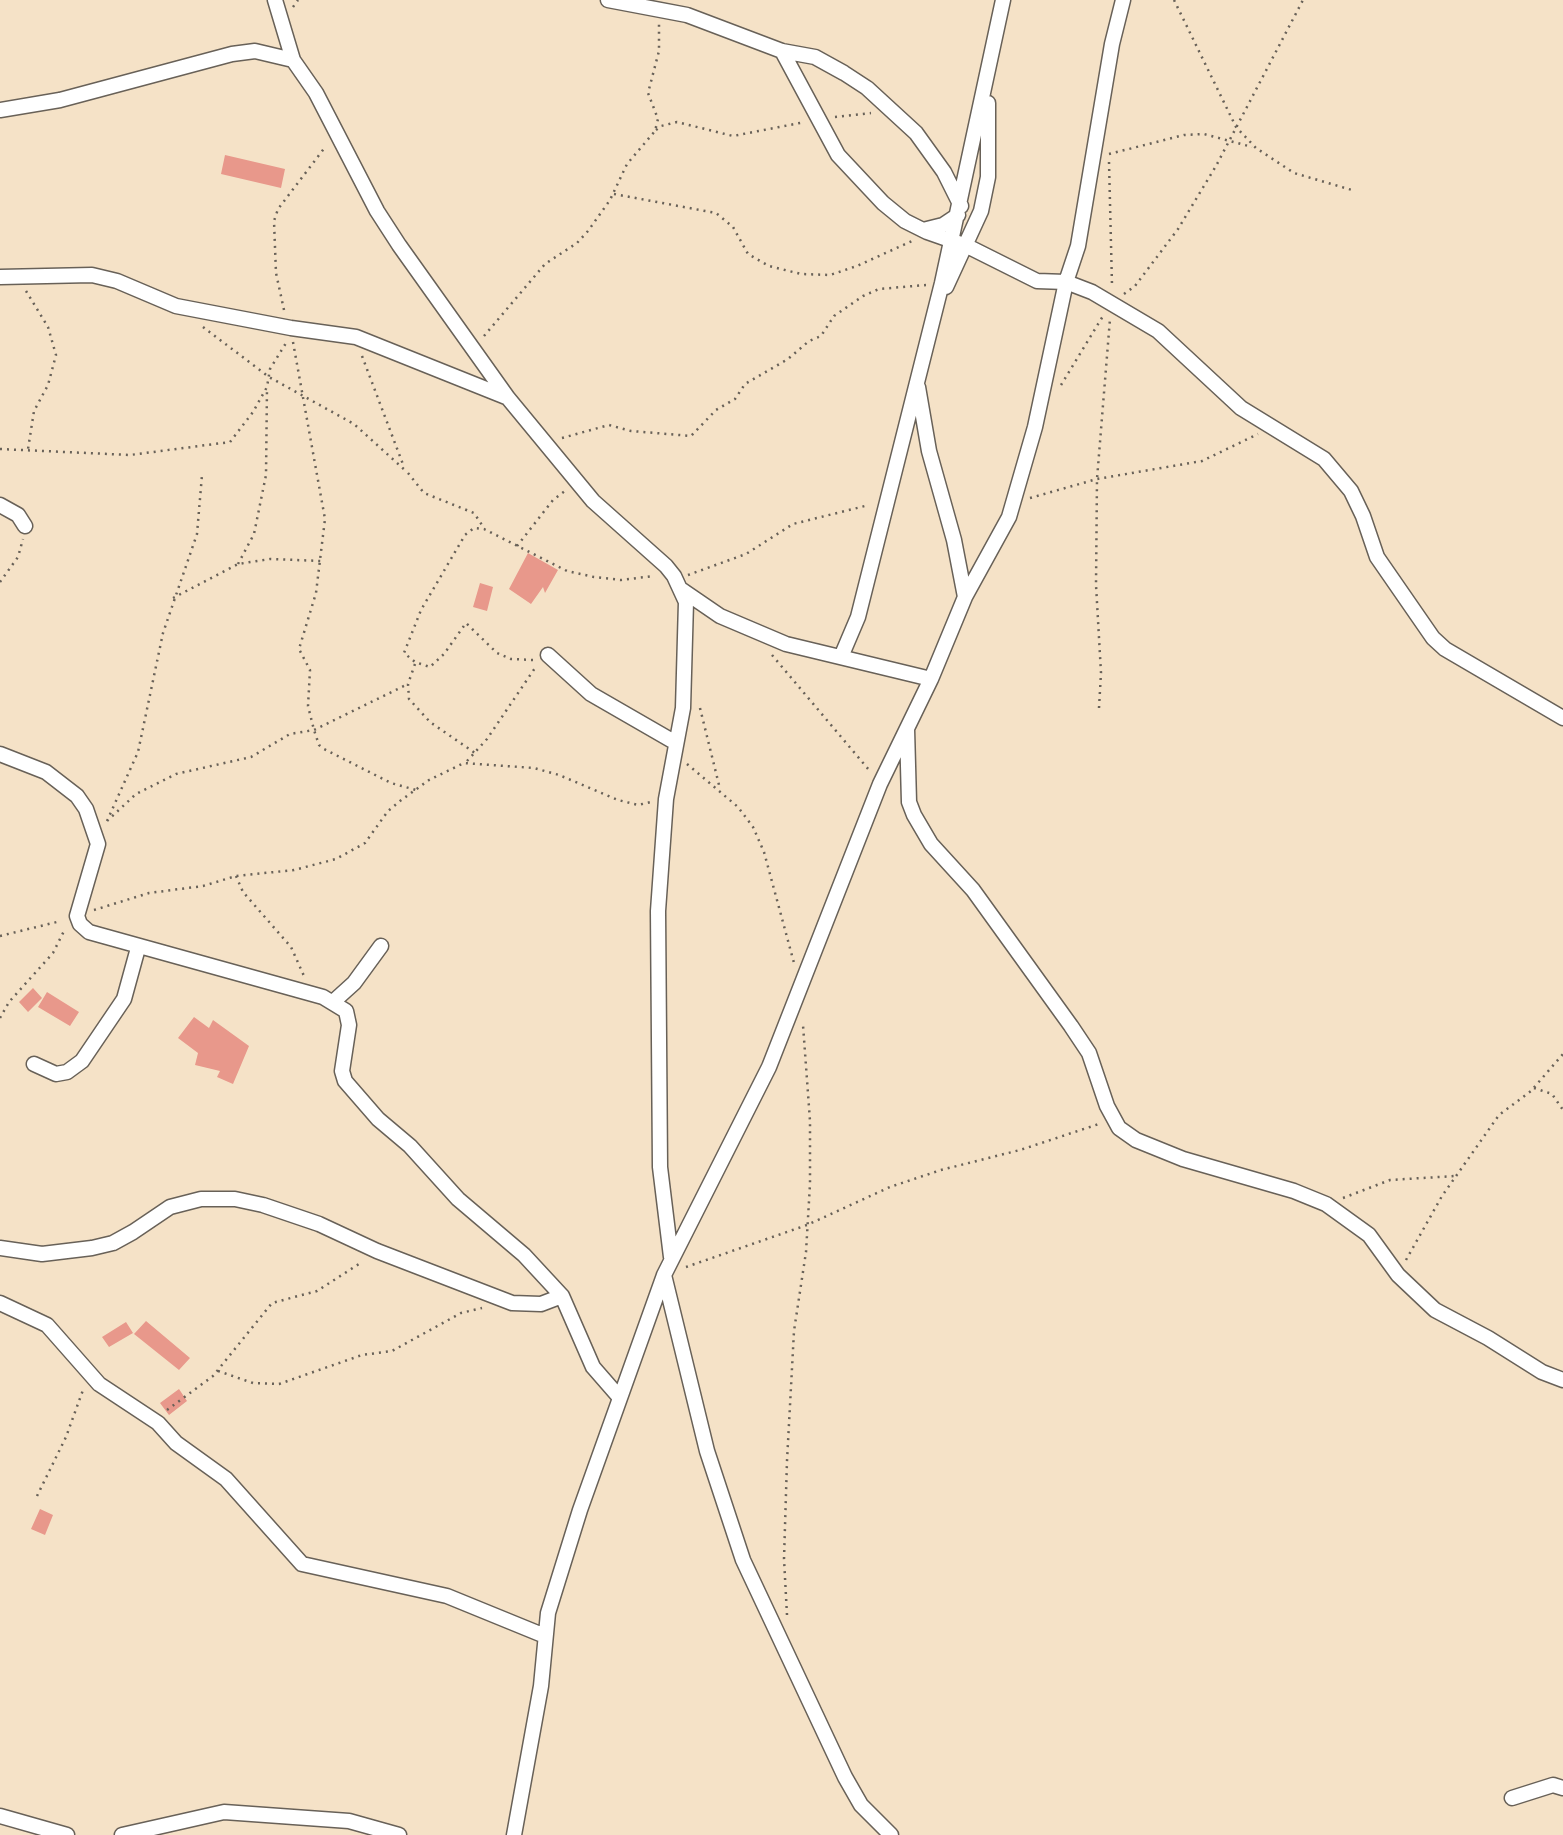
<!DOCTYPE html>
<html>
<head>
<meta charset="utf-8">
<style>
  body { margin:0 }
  canvas { display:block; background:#f5e2c7 }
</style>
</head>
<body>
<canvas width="1563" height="1835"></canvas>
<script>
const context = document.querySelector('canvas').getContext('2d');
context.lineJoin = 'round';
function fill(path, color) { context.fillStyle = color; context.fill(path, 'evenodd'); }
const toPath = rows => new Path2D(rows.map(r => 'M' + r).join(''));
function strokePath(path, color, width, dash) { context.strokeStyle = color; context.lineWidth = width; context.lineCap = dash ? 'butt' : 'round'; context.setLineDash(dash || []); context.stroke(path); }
const building = toPath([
  [225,155,285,169,281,188,221,174],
  [528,553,558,570,545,593,543,587,531,604,509,589],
  [480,583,493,587,487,611,473,607],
  [33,988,42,998,28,1012,19,1002],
  [47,992,79,1012,70,1026,38,1007],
  [194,1017,209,1028,213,1020,249,1046,233,1084,217,1077,220,1071,195,1065,198,1053,178,1038],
  [146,1321,190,1358,179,1370,134,1334],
  [126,1322,133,1333,109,1347,102,1337],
  [179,1389,187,1401,169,1415,160,1403],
  [40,1509,53,1515,45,1535,31,1529]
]);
const path = toPath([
  [1174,0,1236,127,1256,148,1294,173,1352,190],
  [293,7,298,0],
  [835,117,871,113],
  [656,130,661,126,677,122,733,136,805,122],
  [1109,154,1184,135,1204,134,1252,147],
  [1109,162,1112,285],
  [614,194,716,213,733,227,748,254,769,266,801,274,830,275,857,266,912,241],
  [26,291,48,327,56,355,48,385,34,411,28,449],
  [1124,294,1135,286,1178,229,1216,166,1303,0],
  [284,310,276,273,274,221,278,209,326,146],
  [203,327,269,377,354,424,407,472],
  [484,336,545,264,577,243,588,231,610,200,627,164,655,131,658,119,648,93,659,51,659,23],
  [293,342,325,519,316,593,299,649,310,670,308,706,314,730,319,745,324,749,391,783,416,790],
  [362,356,404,467],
  [1061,385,1103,316],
  [562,438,609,425,631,431,691,436,716,410,735,399,745,384,788,359,809,341,821,336,834,316,863,296,879,289,926,285],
  [0,449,130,455,230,442,253,412,267,387,270,369,286,343],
  [408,473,424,493,474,513,484,528],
  [1030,498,1097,479,1202,461,1258,434],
  [517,546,553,500,565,491],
  [238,564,254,534,266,475,267,388],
  [688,575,746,554,793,524,869,505],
  [0,582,18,557,23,539],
  [173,598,238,564,270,559,321,561],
  [772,655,869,770],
  [533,660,511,659,497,653,466,623,444,654,430,667,415,662,404,653,421,610,465,535,474,528,484,529,567,571,594,577,621,580,653,576],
  [415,664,408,684,409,699,430,722,475,753],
  [700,708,720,789],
  [1099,708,1101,673,1096,585,1097,479,1110,319],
  [467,761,487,739,537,665],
  [687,764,738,807,753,827,764,852,794,963],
  [107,821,138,752,163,633,197,534,202,475],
  [107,821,136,794,176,774,251,757,290,734,314,730,408,684],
  [236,876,243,892,291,947,304,976],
  [94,910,149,893,203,886,236,876,294,870,336,859,365,843,388,811,400,801,429,780,464,763,534,768,559,775,618,800,638,805,651,802],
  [0,936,61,921],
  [0,1018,9,1002,53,953,65,929],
  [1534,1088,1552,1094,1563,1110],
  [1343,1198,1390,1180,1455,1176],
  [1406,1260,1442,1196,1499,1115,1531,1091,1563,1054],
  [686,1267,807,1225,890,1187,941,1170,1020,1150,1099,1124],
  [218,1371,253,1383,279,1384,362,1355,392,1351,461,1313,482,1308],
  [167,1410,213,1376,272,1303,317,1291,362,1262],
  [37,1496,66,1437,83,1390],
  [787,1615,784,1559,787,1461,794,1331,806,1252,810,1184,810,1121,803,1025]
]);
const street = toPath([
  [275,0,293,60,316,93,377,211,399,245,508,398,593,501,666,566,674,576,686,602,683,708,666,799,658,911,660,1167,671,1257],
  [608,0,687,15,782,51,815,57,844,73,867,88,916,133,944,172,961,206],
  [782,51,838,155,883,203,905,221,927,232,967,246,1037,281,1066,282,1092,292,1158,331,1241,408,1324,459,1351,491,1363,516,1377,557,1433,638,1445,649,1563,718],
  [0,110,60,100,232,54,255,51,293,60],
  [923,230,943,225,958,215],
  [0,277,92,275,117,281,176,306,291,328,356,337,506,397],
  [946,287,981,211,988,177,988,103],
  [918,387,929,451,954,540,965,597],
  [0,505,18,515,25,526],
  [682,590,720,616,786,644,931,679],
  [548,655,591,694,676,743],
  [841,657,858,617,942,283,1003,0],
  [907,729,909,802,914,815,931,844,973,890,1071,1026,1089,1053,1107,1106,1119,1128,1136,1140,1183,1159,1294,1191,1326,1204,1369,1235,1398,1275,1435,1310,1488,1338,1542,1372,1563,1380],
  [0,754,46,772,77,796,86,809,98,844,77,916,80,924,89,932,323,997,346,1011,349,1025,342,1071,345,1081,378,1119,410,1146,458,1199,524,1255,562,1296,593,1367,620,1398],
  [333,1002,354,983,381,946],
  [34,1064,56,1074,67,1072,82,1061,124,999,138,948],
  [0,1248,42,1254,92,1248,113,1243,133,1232,170,1207,201,1199,235,1199,263,1205,319,1224,377,1251,512,1303,541,1304,562,1296],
  [664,1275,707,1451,743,1560,845,1777,861,1805,891,1835],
  [0,1303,47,1325,99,1384,158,1423,176,1443,226,1479,302,1564,447,1596,545,1636],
  [1512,1798,1553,1785,1563,1788],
  [0,1816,67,1835],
  [122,1835,224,1812,349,1821,399,1835],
  [514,1835,541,1686,548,1613,580,1510,664,1275,769,1067,880,784,931,679,965,597,1009,517,1035,427,1066,282,1078,246,1112,44,1123,0]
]);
fill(building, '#e8988b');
strokePath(street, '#686158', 17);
strokePath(path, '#686158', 2.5, [2, 5]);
strokePath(street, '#fff', 14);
</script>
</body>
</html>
